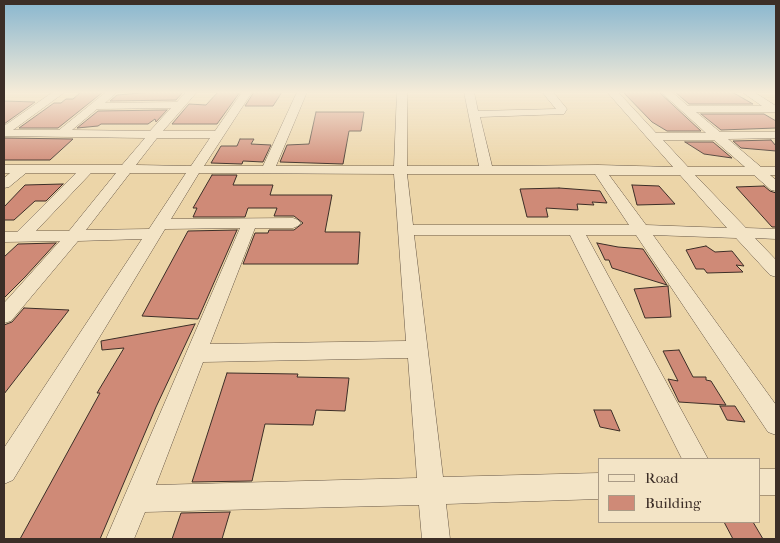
<!DOCTYPE html>
<html>
<head>
<meta charset="utf-8">
<style>
  body { margin:0 }
  #map { position:relative; width:780px; height:543px; overflow:hidden; background:#ecd5a8; font-family:"IM FELL French Canon",serif }
  canvas { display:block }
  .frame { position:absolute; inset:0; border:5px solid #3c2e27; pointer-events:none }
  .legend { position:absolute; left:598px; top:458px; width:162px; height:65px; box-sizing:border-box; background:#f3e4c6; border:1px solid #aa9b86; margin:0; padding:6px 9px; list-style:none; font-size:15px; color:#3c2e27 }
  .legend li { display:flex; align-items:center; gap:10px; height:25px }
  .legend b { width:25px; border:1px solid #aa9b86 }
</style>
</head>
<body>
<div id="map">
<canvas width="780" height="543"></canvas>
<div class="frame"></div>
<ul class="legend">
<li><b style="height:6px;background:#f3e4c6"></b>Road</li>
<li><b style="height:14px;background:#cf8a77"></b>Building</li>
</ul>
</div>
<script>
const context = document.querySelector('canvas').getContext('2d');
context.lineJoin = 'round';
function fill(path, color) { context.fillStyle = color; context.fill(path, 'evenodd'); }
const toPath = rows => new Path2D(rows.map(r => 'M' + r).join(''));
function strokePath(path, color, width, dash) { context.strokeStyle = color; context.lineWidth = width; context.lineCap = dash ? 'butt' : 'round'; context.setLineDash(dash || []); context.stroke(path); }
const building = toPath([
  [81,92,103,92,58,128,19,128,54,103,61,103,66,99,73,99,81,92],
  [152,92,183,92,176,100,110,101,117,95,152,92],
  [218,92,240,92,217,124,172,124,189,104,206,105,218,92],
  [254,92,282,92,273,106,245,106,254,92],
  [623,92,659,92,701,131,667,131,652,122,623,92],
  [675,92,732,92,753,104,689,104,675,92],
  [4,101,35,102,4,124,4,101],
  [167,110,156,122,155,119,148,124,101,124,98,126,77,128,98,111,167,110],
  [316,112,364,112,361,131,349,131,343,164,280,162,287,145,309,144,316,112],
  [701,114,764,114,776,121,776,128,721,130,701,114],
  [4,138,73,139,50,160,4,160,4,138],
  [240,139,254,139,251,144,271,145,263,162,243,161,242,164,211,163,221,146,237,146,240,139],
  [771,140,776,146,776,151,741,148,733,141,771,140],
  [685,142,713,142,732,158,704,154,685,142],
  [212,175,237,175,233,185,273,185,270,195,332,195,325,232,360,232,358,264,243,264,255,233,268,233,269,230,294,230,303,223,294,216,274,216,277,208,248,208,245,217,193,217,197,208,193,208,212,175],
  [63,184,46,201,35,201,14,220,4,220,4,207,25,185,63,184],
  [632,185,659,186,675,204,637,205,632,185],
  [764,186,770,191,776,193,776,227,772,227,736,187,764,186],
  [559,188,600,191,607,203,592,202,594,205,577,204,578,210,546,208,548,217,527,217,520,189,559,188],
  [237,230,198,319,142,316,188,231,237,230],
  [56,243,25,277,4,298,4,257,18,244,56,243],
  [597,243,618,247,643,249,667,285,612,268,609,260,605,260,597,243],
  [706,246,715,252,732,251,744,266,736,265,743,272,707,273,704,269,696,269,686,250,706,246],
  [668,286,671,317,645,318,634,289,668,286],
  [24,308,69,310,4,394,4,325,12,322,24,308],
  [195,324,156,407,100,539,20,539,100,393,97,393,124,348,102,350,101,341,195,324],
  [679,350,693,377,706,377,706,380,711,381,726,405,679,402,668,379,678,381,663,351,679,350],
  [227,373,298,374,297,377,349,378,345,411,316,410,313,425,265,424,252,481,192,482,227,373],
  [720,406,735,406,745,422,727,420,720,406],
  [594,410,611,410,620,431,600,427,594,410],
  [230,512,222,539,172,539,181,513,230,512],
  [724,522,753,522,763,539,733,539,724,522]
]);
const street = toPath([
  [53,92,65,92,13,130,59,130,106,92,117,92,105,103,177,102,186,92,197,92,163,131,215,131,242,92,252,92,204,166,263,166,297,92,307,92,276,166,394,166,397,92,407,92,407,166,479,166,464,92,474,92,478,111,556,109,542,92,553,92,567,109,564,114,480,117,492,166,598,165,673,167,607,92,618,92,656,133,706,133,661,92,672,92,688,106,762,106,742,92,754,92,776,106,776,112,696,112,720,132,776,132,776,138,728,139,761,167,776,167,776,175,770,175,776,180,776,191,771,190,754,175,695,175,746,228,776,229,776,239,755,238,776,260,776,277,770,275,736,238,653,235,776,405,776,435,768,432,636,235,586,235,708,459,682,459,570,235,414,235,443,477,599,473,599,499,446,504,450,539,422,539,419,505,145,512,134,539,106,539,240,228,165,229,13,480,4,484,4,448,142,239,78,241,11,321,4,323,4,303,60,241,4,242,4,232,17,232,76,173,26,173,9,187,4,188,4,178,10,173,4,173,4,165,122,165,145,138,4,136,4,126,53,92],
  [171,108,150,131,72,130,97,109,171,108],
  [157,138,210,138,191,166,136,165,157,138],
  [663,140,714,140,745,167,688,167,663,140],
  [91,173,116,173,69,231,36,231,91,173],
  [130,173,186,173,149,229,86,230,130,173],
  [199,173,394,174,406,341,210,344,255,228,293,228,298,226,301,223,298,220,293,218,171,219,199,173],
  [407,174,595,174,629,225,413,225,407,174],
  [609,175,680,175,727,228,646,225,609,175],
  [408,358,417,478,156,485,203,362,408,358],
  [759,469,776,469,776,495,759,495,759,469]
]);
fill(building, '#cf8a77');
strokePath(building, '#3c2e27', 1);
strokePath(street, '#685847', 1);
fill(street, '#f3e4c6');
const sky = context.createLinearGradient(0, 0, 0, 168);
sky.addColorStop(0, '#88b6cf');
sky.addColorStop(0.55, '#f6ecd8');
sky.addColorStop(1, '#f6ecd800');
context.fillStyle = sky;
context.fillRect(0, 0, 780, 168);
</script>
</body>
</html>
